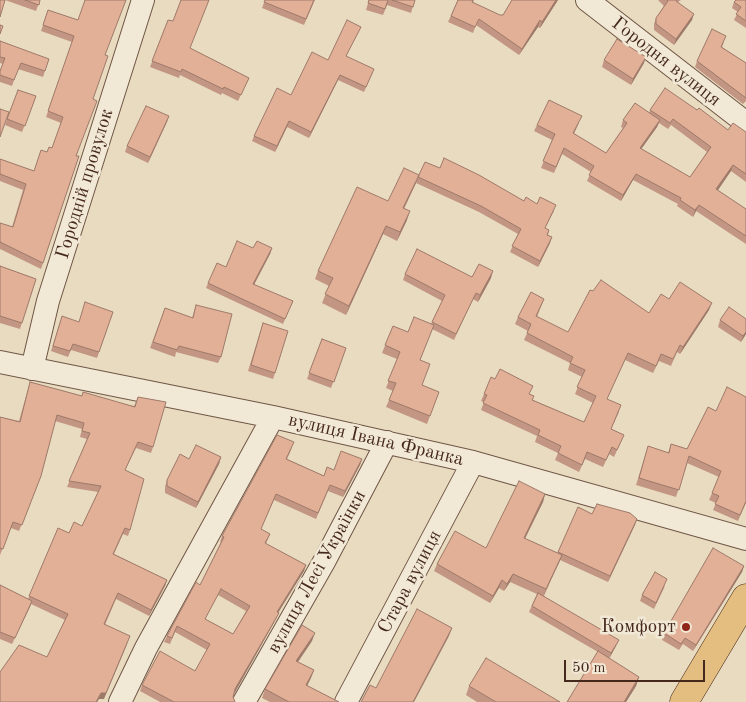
<!DOCTYPE html>
<html>
<head>
<meta charset="utf-8">
<style>
  body { margin:0 }
  #map { position:relative; width:746px; height:702px; overflow:hidden; background:#e9dbbf; font-family:"Old Standard TT",serif }
  canvas { display:block }
  .scale { position:absolute; left:564px; top:660px; width:141px; height:22px; box-sizing:border-box; border:2px solid #46291d; border-top:0; padding-left:6px; font-size:15px; line-height:18px; white-space:nowrap; color:#46291d; -webkit-text-stroke:4px #f1e8d5; paint-order:stroke }
</style>
</head>
<body>
<div id="map">
<canvas width="746" height="702"></canvas>
<div class="scale">50 m</div>
</div>
<script>
const context = document.querySelector('canvas').getContext('2d');
context.lineJoin = 'round';
const toPath = rows => new Path2D(rows.map(r => 'M' + r).join(''));
function strokePath(path, color, width, dash) { context.strokeStyle = color; context.lineWidth = width; context.lineCap = dash ? 'butt' : 'round'; context.setLineDash(dash || []); context.stroke(path); }
function fill(path, color) { context.fillStyle = color; context.fill(path, 'evenodd'); }
function drawText(font, color, halo, rows, align = 'center') {
  context.font = font + ' "Old Standard TT",serif'; context.lineWidth = 5; context.setLineDash([]); context.textBaseline = 'middle'; context.strokeStyle = halo; context.fillStyle = color; for (const [text, x, y, turn = 0] of rows) {
    context.save(); context.translate(x, y); context.rotate((+turn || 0) * Math.PI / 180); context.textAlign = isNaN(turn) ? turn : align; if (halo) context.strokeText(text, 0, 0); context.fillText(text, 0, 0); context.restore();
  }
}
const minor = toPath([
  [587,0,746,123],
  [0,362,273,417,473,462,746,539],
  [32,369,48,301,143,0],
  [120,702,146,648,273,417],
  [244,702,325,560,387,442],
  [346,702,473,462]
]);
const major = toPath([
  [684,702,746,598]
]);
const wall = toPath([
  [0,0,40,0,36,11,5,0],
  [265,0,315,0,304,25,262,8],
  [369,0,415,0,411,13,387,5,383,15,366,10],
  [458,0,474,0,473,3,500,15,503,15,512,0,558,0,540,28,538,27,519,55,476,25,473,33,448,22],
  [658,0,681,0,678,2,692,20,674,45,654,30,654,24,656,18,664,6],
  [746,0,746,28,734,20,738,12,732,8,734,2],
  [48,10,105,55,76,156,79,156,41,269,0,249,0,223,12,227,23,190,0,181,0,159,34,171,47,152,52,148,61,123,46,117,72,42,41,31],
  [168,20,190,48,249,78,238,101,222,93,221,95,180,75,179,78,150,67],
  [361,27,346,56,372,74,364,92,338,80,309,138,287,127,275,152,252,141,254,136],
  [0,41,45,71,43,77,18,69,12,86,0,82,0,71,3,64,0,63],
  [724,42,722,47,746,63,746,101,743,104,695,67,697,61],
  [604,60,644,63,631,85,602,67],
  [18,90,36,96,22,132,5,125],
  [650,110,728,130,746,132,746,182,731,171,717,190,746,209,746,244,696,211,693,217,677,206,678,204,633,180,621,201,587,181,591,172,562,154,554,173,541,168,552,140,534,131,537,125,579,123,574,134,606,153,623,128,621,127,623,120,649,113],
  [659,123,668,129,671,125,707,152,690,177,641,149,657,127],
  [169,116,148,163,125,152,127,146],
  [440,168,524,201,537,204,554,211,545,228,549,230,548,235,550,243,538,267,510,252,518,234,479,212,416,183,418,177],
  [416,183,404,209,407,220,397,241,383,234,346,315,322,303,329,286,315,279,318,271,388,201],
  [253,248,272,248,270,254,254,285,293,301,283,324,206,288,208,283],
  [0,266,36,279,20,329,0,323],
  [405,274,491,278,478,302,473,299,454,340,432,329,420,360,422,385,439,392,427,424,386,407,393,391,386,388,397,359,382,353,393,326,408,332,431,324,442,301,403,280],
  [544,299,537,317,568,332,649,313,669,299,709,310,680,354,677,352,671,366,659,361,653,373,625,360,607,399,619,412,611,429,624,435,614,457,609,454,603,467,585,459,579,472,555,460,558,453,535,442,537,436,481,410,484,402,481,401,484,394,530,394,533,400,584,422,593,403,575,394,582,377,568,370,570,363,524,340,528,331,515,324,518,317],
  [196,305,221,357,218,363,176,352,175,357,150,348,165,308,192,318],
  [113,312,97,358,71,350,68,357,51,351,60,322,79,322],
  [746,319,746,334,741,342,718,327,720,320],
  [263,323,275,373,273,379,248,371],
  [322,339,346,348,331,388,307,379],
  [30,382,82,396,134,406,138,397,153,447,151,453,136,448,125,470,130,530,128,536,123,534,114,554,167,580,165,586,149,616,116,599,105,625,104,699,99,699,97,702,0,702,47,657,65,620,31,604,12,644,0,639,0,585,28,599,58,528,69,533,82,526,98,492,67,487,87,439,80,437,82,429,55,421,41,476,19,531,11,528,0,555,0,417,19,421],
  [708,407,746,503,738,521,713,510,716,503,709,500,719,477,687,463,676,497,636,485,648,446,668,453,671,444,687,449],
  [292,448,287,459,324,476,334,470,362,459,360,465,343,497,328,491,316,519,274,500,261,529,270,534,266,544,306,565,304,571,278,612,276,619,234,693,233,697,235,702,160,702,140,691,142,685,195,671,207,650,175,632,170,644,164,642,167,636,200,585,221,542,220,542,222,536],
  [218,595,246,611,233,634,205,619],
  [221,457,219,464,196,508,165,493,165,487,167,480,189,459],
  [545,494,543,502,525,539,558,553,578,507,592,514,637,519,608,582,560,560,544,596,616,646,609,658,639,677,636,686,626,702,567,702,598,652,529,612,537,594,510,582,504,591,499,588,490,603,434,571,437,564,486,548],
  [744,566,742,572,693,651,683,644,679,650,662,640,664,633],
  [665,586,654,609,640,601,642,595],
  [312,641,298,662,314,670,307,686,339,702,270,702,262,698,265,689],
  [469,686,560,702,477,702,466,695]
]);
const shadedWall = toPath([
  [556,0,558,0,540,28,542,22],
  [694,14,692,20,674,45,676,39],
  [540,20,538,27,519,55,522,49],
  [646,57,644,63,631,85,633,79],
  [340,75,338,80,309,138,311,132],
  [169,116,167,122,148,163,150,157],
  [660,120,657,127,637,155,640,148],
  [289,121,287,127,275,152,277,146],
  [733,165,731,171,714,196,716,189],
  [636,174,633,180,621,201,623,195],
  [419,175,416,183,400,216,403,208],
  [699,205,693,217,695,210],
  [410,211,407,220,397,241,400,232],
  [386,226,383,234,346,315,349,306],
  [552,237,550,243,538,267,540,261],
  [272,248,270,254,251,290,253,284],
  [493,271,491,278,478,302,480,295],
  [712,303,709,310,680,354,683,347],
  [746,332,746,334,741,342,743,336],
  [221,457,219,464,196,508,198,502],
  [362,459,360,465,343,497,345,491],
  [545,494,543,502,521,546,524,538],
  [637,519,635,525,608,582,610,576],
  [562,555,559,563,543,596,546,589],
  [306,565,304,571,275,618,277,612],
  [744,566,742,572,693,651,696,645],
  [513,574,510,582,504,591,507,584],
  [167,580,165,586,149,616,151,610],
  [502,580,499,588,490,603,493,596],
  [32,601,30,607,12,644,15,638],
  [279,613,276,619,233,696,235,689],
  [452,628,449,636,414,702,413,702],
  [315,633,312,641,293,669,296,661],
  [619,640,616,646,609,659,611,653],
  [128,642,104,699,99,699,97,702,96,702],
  [314,670,311,678,303,694,306,685],
  [639,677,636,686,626,702,624,702]
]);
const building = toPath([
  [0,0,5,0,0,17,0,0],
  [25,0,40,0,39,5,25,0],
  [85,0,126,0,105,55,108,56,93,99,97,101,76,156,79,156,43,263,0,242,0,223,13,227,26,184,0,174,0,159,34,171,41,150,47,152,49,147,52,148,63,117,48,111,74,36,43,25,48,10,78,20,85,0],
  [181,0,209,0,190,48,249,78,241,95,224,87,223,89,182,69,181,72,152,61,168,20,173,21,181,0],
  [265,0,314,0,306,19,264,2,265,0],
  [369,0,388,0,385,9,368,3,369,0],
  [392,0,415,0,413,7,392,0],
  [458,0,473,0,472,2,500,15,503,15,512,0,556,0,542,22,540,20,522,49,479,19,475,27,451,16,458,0],
  [667,0,677,0,676,1,694,14,676,39,656,24,656,18,668,1,667,0],
  [736,0,746,0,746,21,736,14,741,7,734,2,736,0],
  [347,20,361,27,346,56,374,69,366,87,340,75,311,132,289,121,277,146,254,136,277,88,291,95,312,52,328,60,347,20],
  [0,25,3,26,0,34,0,25],
  [712,29,726,36,721,47,746,63,746,98,697,61,712,29],
  [617,39,646,57,633,79,604,60,617,39],
  [0,41,49,59,45,71,21,63,14,80,0,75,0,71,5,58,0,57,0,41],
  [665,88,697,110,699,108,728,130,733,123,746,132,746,174,733,165,716,189,746,209,746,236,699,205,695,210,680,200,681,198,636,174,623,195,589,175,594,166,564,148,556,167,543,161,555,134,537,125,549,100,582,116,573,133,606,153,627,123,623,120,635,103,660,120,640,148,690,177,711,147,673,119,670,123,650,110,665,88],
  [18,90,36,96,25,126,7,119,18,90],
  [146,106,169,116,150,157,127,146,146,106],
  [0,109,9,112,0,137,0,109],
  [444,158,479,175,524,201,526,197,537,204,540,197,556,205,545,228,549,230,547,235,552,237,540,261,512,246,521,229,481,206,418,177,425,162,440,168,444,158],
  [404,168,419,175,403,208,410,211,400,232,386,226,349,306,325,294,333,278,318,271,357,187,388,201,404,168],
  [237,241,253,248,257,241,272,248,253,284,293,301,285,319,208,283,217,263,226,267,237,241],
  [417,249,472,277,479,264,493,271,480,295,476,293,456,334,432,322,445,295,405,274,417,249],
  [0,266,36,279,22,323,0,316,0,266],
  [601,280,649,313,661,294,669,299,680,282,712,303,683,347,680,345,673,359,661,354,656,366,628,353,607,399,621,405,611,429,624,435,617,450,612,447,606,460,587,452,582,465,558,453,561,446,538,435,540,430,483,403,487,395,484,394,491,377,495,379,500,369,533,386,529,394,534,396,532,400,584,422,596,396,577,387,585,370,570,363,573,357,527,333,531,324,518,317,531,292,544,299,536,316,568,332,590,290,593,291,601,280],
  [85,302,113,312,99,352,73,344,70,351,53,346,62,316,79,322,85,302],
  [196,305,232,314,221,357,179,346,177,350,153,342,165,308,193,318,196,305],
  [729,307,746,319,746,332,743,336,720,320,729,307],
  [414,317,434,325,420,360,430,364,422,385,439,392,430,416,389,400,396,383,388,381,400,352,385,345,393,326,408,332,414,317],
  [263,323,288,331,275,373,251,365,263,323],
  [322,339,346,348,334,382,309,373,322,339],
  [30,382,82,396,83,392,135,407,138,397,166,402,153,447,138,442,125,470,144,479,130,530,125,528,113,554,167,580,151,610,118,593,104,624,130,636,106,693,101,693,96,702,0,702,0,672,19,645,47,657,68,614,29,596,58,528,69,533,74,522,82,526,101,486,69,481,90,433,82,431,84,423,57,415,41,476,22,525,13,522,3,549,0,548,0,417,20,422,30,382],
  [727,387,746,397,746,501,740,515,715,504,719,496,712,493,721,471,689,456,679,490,639,478,648,446,669,453,671,444,687,449,708,407,716,411,727,387],
  [277,435,294,442,286,459,324,476,327,467,334,470,341,451,362,459,345,491,330,485,318,513,276,494,261,529,270,534,265,543,306,565,277,612,279,613,235,689,233,697,235,702,174,702,142,685,160,651,195,671,210,644,177,626,172,638,167,636,196,582,200,585,224,537,222,536,277,435],
  [221,589,250,606,233,634,205,619,221,589],
  [196,445,221,457,198,502,167,486,167,480,180,454,189,459,196,445],
  [519,481,545,494,524,538,562,555,546,589,513,574,507,584,502,580,493,596,437,564,455,531,486,548,519,481],
  [597,504,630,513,637,519,610,576,558,552,578,507,592,514,597,504],
  [713,548,744,566,696,645,685,638,681,644,664,633,713,548],
  [655,572,667,579,656,603,642,595,655,572],
  [0,585,32,601,15,638,0,632,0,585],
  [538,593,619,640,611,653,532,606,538,593],
  [417,609,452,628,413,702,361,702,370,685,376,688,417,609],
  [302,625,315,633,296,661,314,670,306,685,339,702,289,702,265,689,302,625],
  [598,651,639,677,624,702,567,702,598,651],
  [486,658,560,702,496,702,469,686,486,658]
]);
const markers = [
  [686,627,5,"#8f2418"]
];
const streetNames = [
  ["Городня вулиця",666,62,38],
  ["Городній провулок",85,184,-73],
  ["вулиця Івана Франка",376,440,13],
  ["вулиця Лесі Українки",317,572,-61],
  ["Стара вулиця",410,582,-62]
];
const poiNames = [
  ["Комфорт",676,627]
];
strokePath(minor, '#6f5646', 24);
strokePath(major, '#46291d', 29);
strokePath(minor, '#f1e8d5', 22);
strokePath(major, '#e4be80', 28);
fill(wall, '#c29682');
fill(shadedWall, '#9e7a6a');
fill(building, '#e2af97');
strokePath(building, '#9e7a6a', 1);
for (const [x, y, r, color] of markers) { const dot = new Path2D(); dot.arc(x, y, r, 0, 2 * Math.PI); context.fillStyle = color; context.fill(dot); strokePath(dot, '#f1e8d5', 2); }
drawText('19px', '#46291d', '#f1e8d5', streetNames);
drawText('19px', '#46291d', '#f1e8d5', poiNames, 'right');
</script>
</body>
</html>
